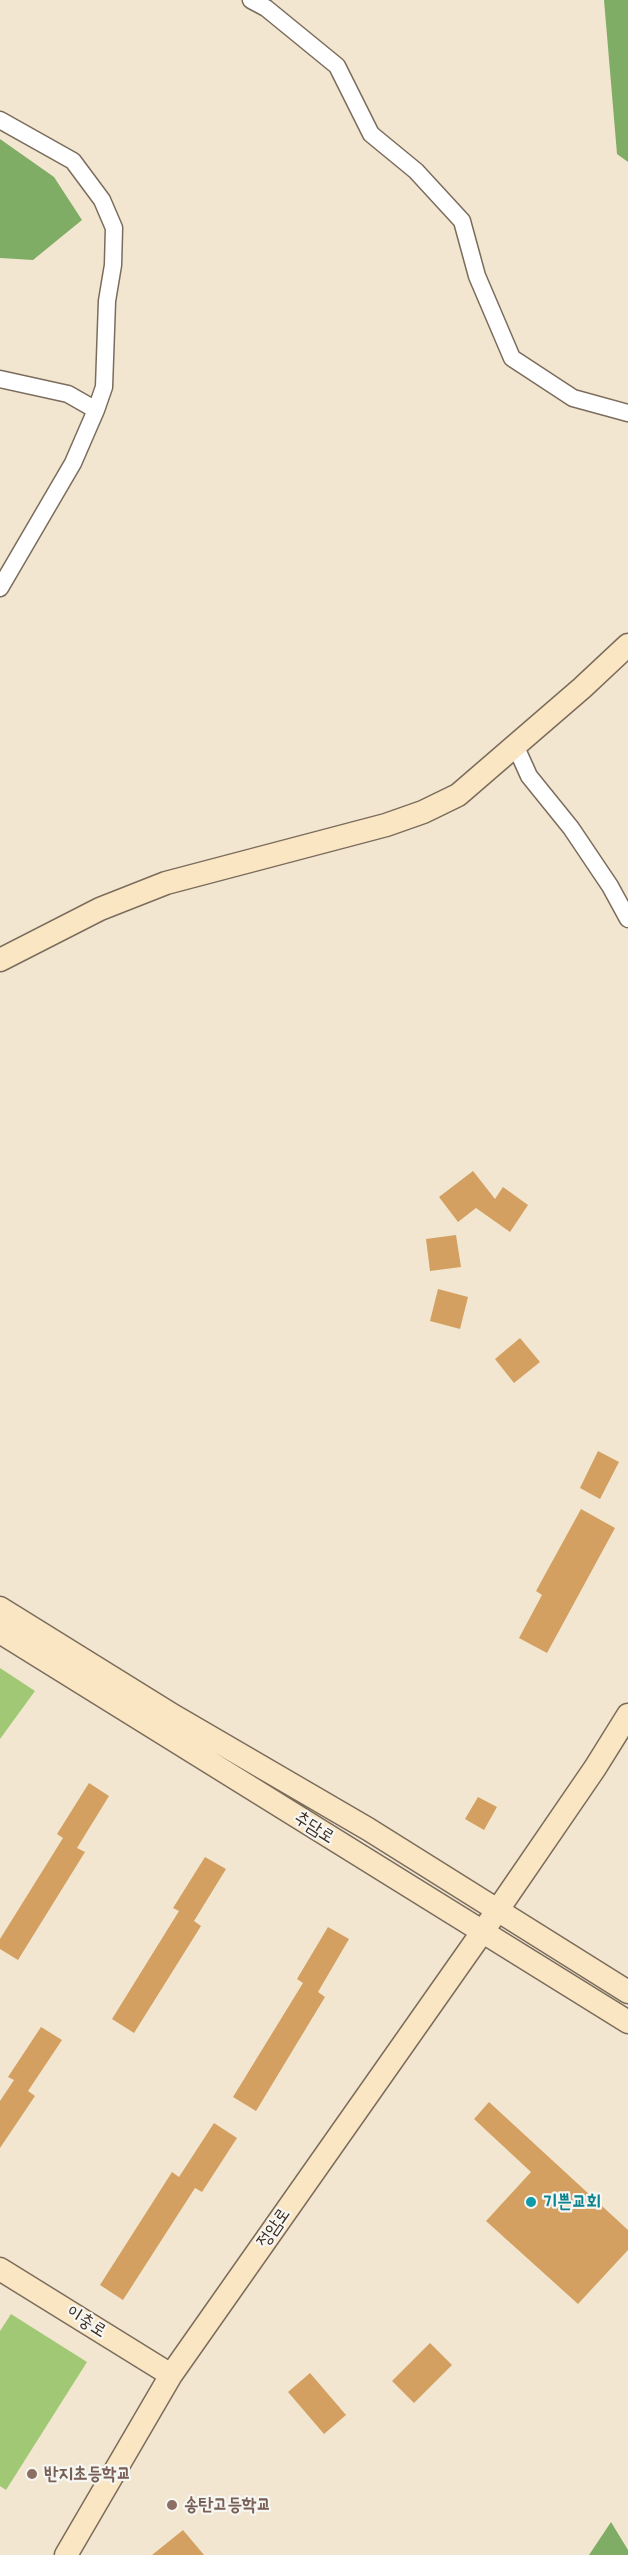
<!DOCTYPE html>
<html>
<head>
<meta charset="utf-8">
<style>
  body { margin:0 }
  canvas { display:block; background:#f2e6d0 }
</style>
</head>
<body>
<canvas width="628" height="2555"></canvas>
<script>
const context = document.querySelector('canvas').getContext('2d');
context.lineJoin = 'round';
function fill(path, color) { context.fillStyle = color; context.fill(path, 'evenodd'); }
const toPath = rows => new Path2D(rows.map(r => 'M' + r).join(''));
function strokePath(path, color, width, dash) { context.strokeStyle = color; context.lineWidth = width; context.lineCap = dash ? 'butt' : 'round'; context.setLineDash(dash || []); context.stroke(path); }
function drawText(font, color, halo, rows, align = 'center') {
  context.font = font + ' Pangolin,"Poor Story",sans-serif'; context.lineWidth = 4.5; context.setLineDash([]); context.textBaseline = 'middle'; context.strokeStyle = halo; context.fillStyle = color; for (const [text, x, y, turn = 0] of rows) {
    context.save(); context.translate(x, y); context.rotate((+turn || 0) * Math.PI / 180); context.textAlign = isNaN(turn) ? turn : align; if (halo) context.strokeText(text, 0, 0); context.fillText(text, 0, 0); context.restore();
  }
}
const green = toPath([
  [0,1668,35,1691,0,1739],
  [11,2314,87,2362,6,2490,0,2486,0,2331]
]);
const forest = toPath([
  [604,0,628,0,628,162,617,154],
  [0,139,54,177,82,220,33,260,0,258],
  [611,2522,628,2550,628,2555,589,2555]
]);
const building = toPath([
  [473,1171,495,1199,503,1187,528,1205,510,1232,476,1208,458,1222,439,1197],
  [456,1235,461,1267,430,1271,426,1239],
  [438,1289,468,1297,460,1329,430,1321],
  [520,1338,540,1362,514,1383,495,1359],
  [598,1451,619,1462,600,1499,580,1488],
  [581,1509,615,1528,547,1653,519,1638,542,1595,536,1591],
  [89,1783,109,1796,77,1848,85,1852,18,1960,0,1949,0,1939,63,1838,57,1834],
  [478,1797,497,1807,484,1830,465,1819],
  [205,1857,226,1869,194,1921,201,1926,134,2033,112,2019,179,1911,173,1908],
  [328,1927,349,1939,318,1992,325,1997,256,2111,233,2097,303,1983,297,1979],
  [41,2027,62,2040,28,2091,35,2096,0,2148,0,2101,14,2080,8,2077],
  [489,2102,628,2230,628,2250,578,2304,486,2221,531,2172,474,2119],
  [214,2123,237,2138,202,2192,195,2188,123,2300,100,2285,172,2172,179,2177],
  [430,2343,452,2365,414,2403,392,2381],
  [310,2373,346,2415,324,2434,288,2392],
  [183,2530,204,2555,152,2555]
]);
const street = toPath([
  [251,0,266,8,337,66,371,134,416,171,462,221,477,276,512,358,573,398,628,413],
  [0,120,73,161,102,200,114,228,113,265,107,301,104,387,96,410],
  [0,379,68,394,96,410,73,463,0,588],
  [515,745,529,776,571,828,610,886,628,919]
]);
const secondary = toPath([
  [0,960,100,909,166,883,386,825,423,812,458,795,582,688,628,645],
  [0,1608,174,1716,368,1829,628,1992],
  [0,1632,628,2022],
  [0,2269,171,2375],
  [66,2555,171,2375,497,1911,595,1768,628,1715]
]);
const markers = [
  [531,2202,6,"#0f9aa8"],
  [32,2474,6,"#8d6e63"],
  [172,2505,6,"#8d6e63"]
];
const streetNames = [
  ["추담로",314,1828,32],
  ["정암로",274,2228,-55],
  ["이충로",86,2322,32]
];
const cultureNames = [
  ["기쁜교회",543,2202]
];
const educationNames = [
  ["반지초등학교",44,2474],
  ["송탄고등학교",184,2505]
];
fill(green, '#a1c975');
fill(forest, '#80ad66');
fill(building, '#d3a061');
strokePath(street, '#7b6c5c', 19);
strokePath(secondary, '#7b6c5c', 25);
strokePath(street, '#fff', 16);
strokePath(secondary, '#fbe6c4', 22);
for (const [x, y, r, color] of markers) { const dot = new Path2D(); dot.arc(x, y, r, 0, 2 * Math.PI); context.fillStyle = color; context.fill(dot); strokePath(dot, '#f6f6f2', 2); }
drawText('18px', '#3b2a1e', '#f6f6f2', streetNames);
drawText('bold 18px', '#0d838f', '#f6f6f2', cultureNames, 'left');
drawText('bold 18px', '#785e54', '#f6f6f2', educationNames, 'left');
</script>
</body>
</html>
